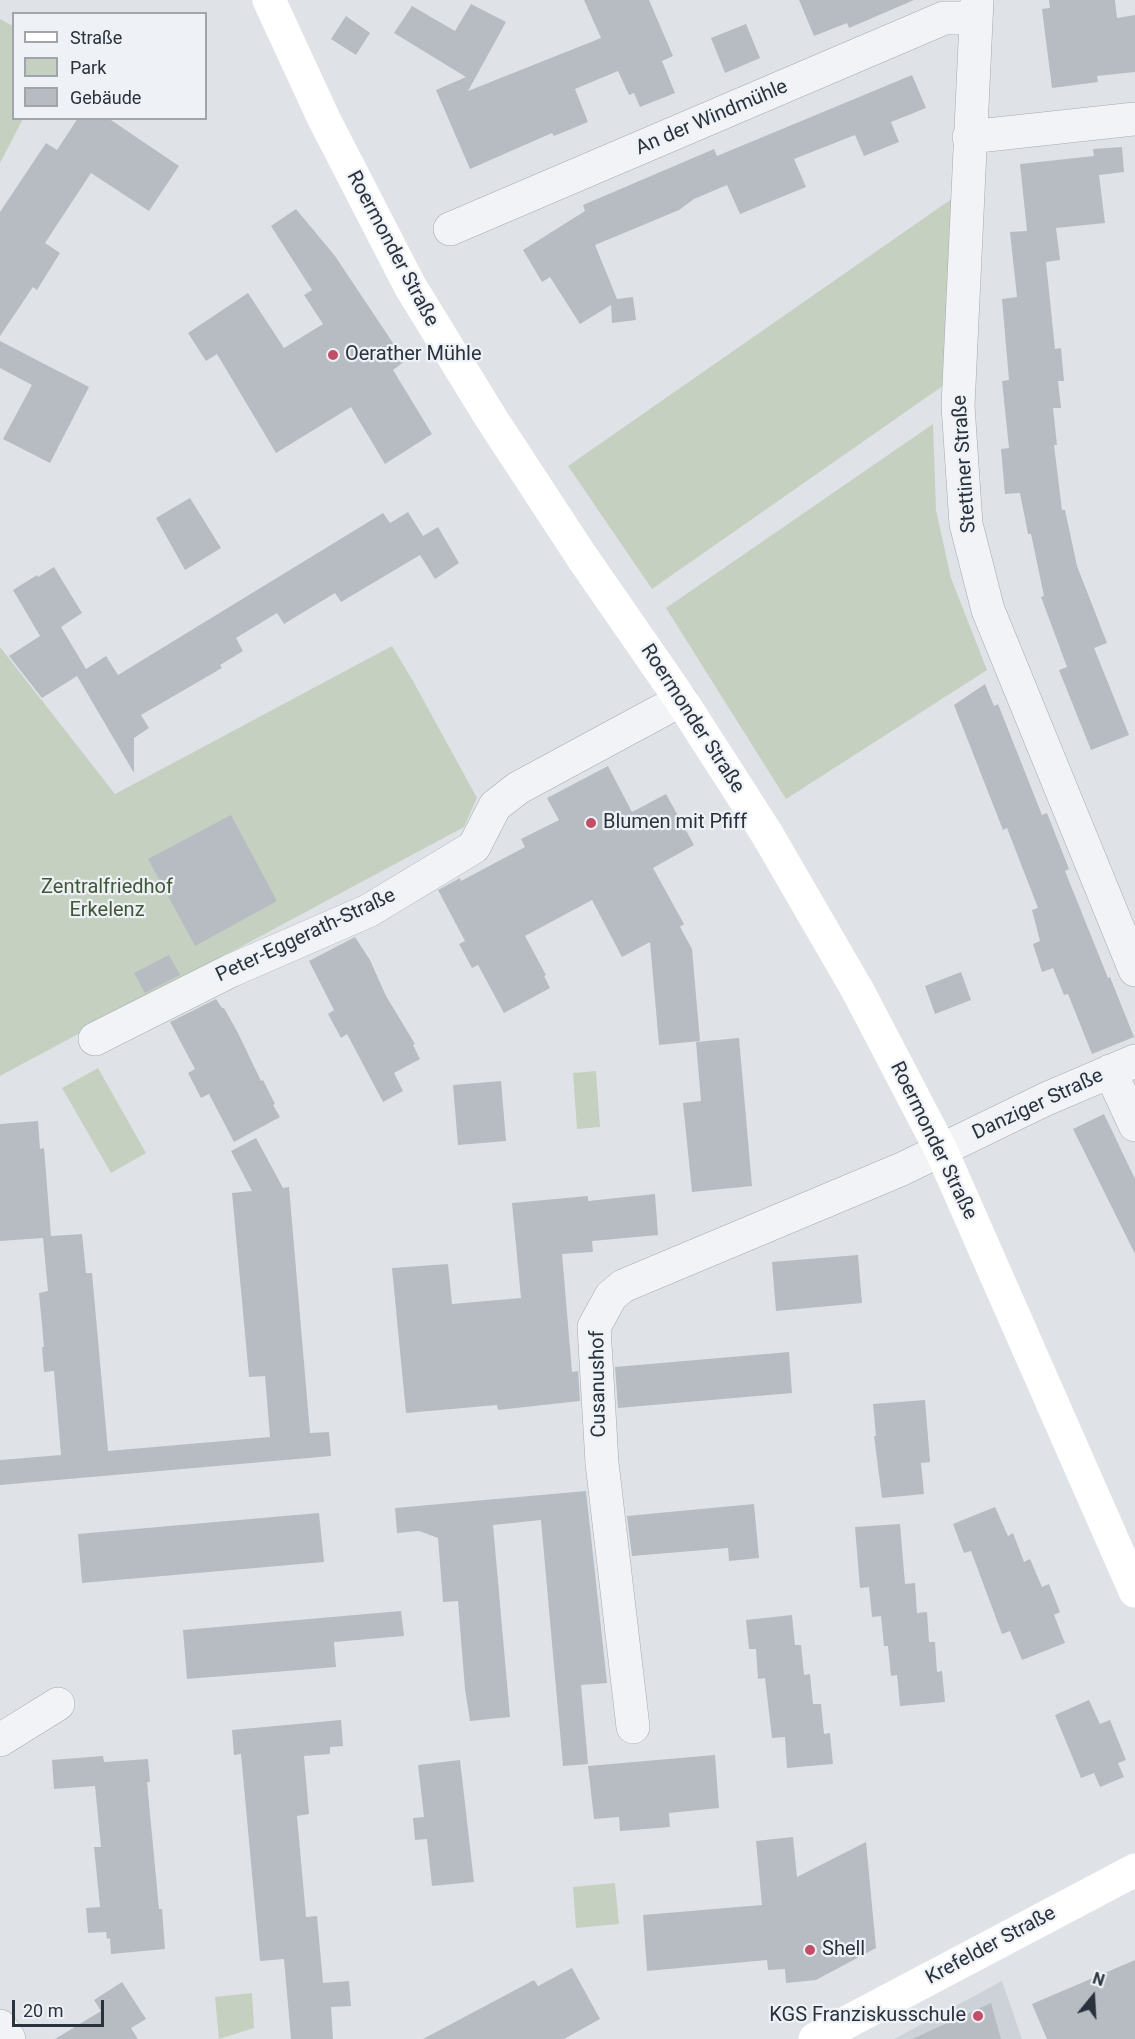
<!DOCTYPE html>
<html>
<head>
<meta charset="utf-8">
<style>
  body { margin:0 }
  #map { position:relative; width:1135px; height:2039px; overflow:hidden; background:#dfe3e7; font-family:Roboto,sans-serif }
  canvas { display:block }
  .legend { position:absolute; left:12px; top:12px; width:195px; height:108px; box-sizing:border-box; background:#eef1f5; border:2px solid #9fa5ab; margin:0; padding:8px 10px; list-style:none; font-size:18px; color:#29323d }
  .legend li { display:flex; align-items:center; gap:12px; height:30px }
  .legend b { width:30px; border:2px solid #9fa5ab }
  .north { position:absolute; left:1063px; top:1967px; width:60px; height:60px; -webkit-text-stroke:4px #eef1f5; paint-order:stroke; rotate:18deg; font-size:16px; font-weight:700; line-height:24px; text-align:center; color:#29323d }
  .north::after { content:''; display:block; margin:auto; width:21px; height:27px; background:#29323d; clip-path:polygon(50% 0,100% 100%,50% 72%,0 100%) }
  .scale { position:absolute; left:12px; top:2000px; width:92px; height:27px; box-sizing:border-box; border:3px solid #29323d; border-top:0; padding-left:8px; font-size:18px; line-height:21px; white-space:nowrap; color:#29323d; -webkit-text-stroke:4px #eef1f5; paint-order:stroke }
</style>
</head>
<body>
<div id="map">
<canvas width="1135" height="2039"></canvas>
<ul class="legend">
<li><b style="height:8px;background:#fff"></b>Straße</li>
<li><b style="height:16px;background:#c6d0c1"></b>Park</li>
<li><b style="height:16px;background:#b7bcc3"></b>Gebäude</li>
</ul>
<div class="north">N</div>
<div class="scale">20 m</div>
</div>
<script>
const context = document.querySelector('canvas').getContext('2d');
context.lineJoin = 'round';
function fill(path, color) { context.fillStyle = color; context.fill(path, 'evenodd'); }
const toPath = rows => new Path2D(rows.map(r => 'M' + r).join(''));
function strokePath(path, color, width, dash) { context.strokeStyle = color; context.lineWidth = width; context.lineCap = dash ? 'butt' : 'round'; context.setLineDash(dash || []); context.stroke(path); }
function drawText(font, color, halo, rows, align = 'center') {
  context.font = font + ' Roboto,sans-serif'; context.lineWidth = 4.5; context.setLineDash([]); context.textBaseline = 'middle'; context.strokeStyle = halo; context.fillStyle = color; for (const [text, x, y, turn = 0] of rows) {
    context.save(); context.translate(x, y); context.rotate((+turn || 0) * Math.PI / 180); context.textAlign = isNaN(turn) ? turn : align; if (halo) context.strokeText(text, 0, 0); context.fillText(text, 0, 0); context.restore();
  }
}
const built = toPath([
  [1002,1981,1022,2039,894,2039]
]);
const green = toPath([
  [0,19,13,26,14,118,23,119,0,163],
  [953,198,947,383,652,589,568,466],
  [933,424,936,510,951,578,987,670,786,799,666,608],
  [392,646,413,681,477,798,464,827,0,1076,0,647,115,794],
  [98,1068,146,1153,111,1173,62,1088],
  [596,1071,600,1127,577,1129,573,1073],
  [615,1883,619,1924,576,1928,573,1887],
  [252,1993,254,2028,219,2039,215,1997]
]);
const building = toPath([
  [584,0,649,0,673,56,662,61,675,93,640,107,634,93,629,95,618,71,575,89,588,122,554,136,552,133,470,169,436,90,466,77,394,33,412,6,455,31,471,4,506,22,468,91,601,38],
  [799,0,914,0,849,28,847,23,814,36],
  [1049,0,1115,0,1117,18,1135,15,1135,72,1097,76,1098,82,1052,88,1042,9,1050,8],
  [346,16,370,33,356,55,331,39],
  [746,24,760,58,725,73,711,38],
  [912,75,926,108,891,122,899,142,864,156,855,135,794,159,806,187,740,214,727,185,694,199,679,210,595,245,617,299,633,297,636,320,612,323,611,305,580,324,550,277,542,282,523,250,585,211,583,205,714,149,717,156],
  [78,118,108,118,179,166,149,211,91,173,45,243,60,253,37,290,33,287,0,336,0,212,46,143,57,150],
  [1122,147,1124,172,1099,175,1105,223,1056,228,1060,260,1046,262,1055,349,1061,348,1064,381,1058,381,1061,408,1053,408,1057,445,1054,445,1062,510,1065,510,1077,566,1107,643,1094,648,1129,735,1091,750,1059,670,1067,667,1041,597,1044,596,1031,534,1028,534,1020,493,1005,494,1001,449,1009,448,1002,381,1009,380,1002,299,1017,297,1010,232,1027,231,1020,164,1094,156,1093,149],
  [296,209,335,256,405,361,393,370,432,434,385,464,351,407,276,453,217,354,206,361,188,333,248,293,284,348,323,324,304,295,312,290,271,226],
  [0,341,89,387,50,463,3,439,32,385,0,368],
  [190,498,221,548,185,570,156,518],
  [408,512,423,536,438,527,459,563,435,579,420,555,341,602,335,593,284,624,277,613,236,638,243,651,220,665,222,668,141,715,149,728,134,738,134,773,77,676,42,698,9,656,40,636,13,590,37,575,38,577,54,567,82,613,61,627,86,669,106,656,118,675,383,513,390,523],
  [985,684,994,706,998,704,1042,815,1047,813,1069,869,1065,871,1108,978,1110,977,1134,1037,1092,1054,1068,994,1064,995,1053,968,1042,972,1033,944,1040,941,1032,910,1038,908,1007,828,1003,830,954,705],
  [608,766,632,812,666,794,694,845,653,868,684,924,680,927,692,949,700,1041,659,1045,650,942,622,957,592,900,525,936,546,975,544,976,550,988,504,1013,478,965,472,968,459,944,465,941,438,890,460,878,461,881,525,847,521,839,559,820,547,798],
  [231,815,277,901,195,946,148,859],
  [355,937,370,960,386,996,415,1044,413,1045,420,1059,394,1073,403,1091,383,1102,347,1034,341,1038,328,1014,334,1010,309,961],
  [169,955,180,975,145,993,134,973],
  [961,972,971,1000,935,1014,925,986],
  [216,999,222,1008,224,1008,237,1031,261,1081,263,1080,275,1104,273,1105,280,1117,234,1142,209,1094,201,1098,188,1073,195,1069,170,1022],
  [739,1038,752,1186,692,1192,683,1103,701,1101,696,1042],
  [501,1081,506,1141,458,1145,453,1085],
  [1104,1114,1135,1179,1135,1254,1073,1129],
  [38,1121,40,1149,44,1148,51,1236,82,1234,86,1273,92,1273,108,1451,270,1437,265,1376,249,1377,232,1193,252,1191,231,1151,256,1138,283,1188,289,1187,310,1433,329,1432,331,1456,0,1485,0,1460,61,1455,54,1371,44,1372,42,1347,44,1347,39,1293,48,1291,43,1238,0,1241,0,1124],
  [655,1194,658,1235,592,1241,593,1252,562,1254,572,1372,578,1371,580,1401,498,1410,497,1405,406,1413,392,1268,448,1264,452,1304,521,1298,512,1203,588,1196,588,1201],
  [858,1255,862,1303,776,1311,772,1262],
  [789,1352,792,1393,618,1408,615,1367],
  [925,1400,930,1462,921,1463,924,1494,882,1498,874,1436,876,1436,873,1404],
  [586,1491,607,1683,581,1685,588,1764,563,1766,541,1520,493,1525,510,1717,470,1721,465,1689,458,1601,443,1602,438,1538,419,1531,397,1533,395,1508],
  [754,1504,759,1558,729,1561,728,1548,632,1556,627,1516],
  [995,1507,1008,1536,1013,1533,1024,1562,1030,1559,1042,1587,1049,1584,1060,1612,1054,1615,1065,1643,1022,1660,1010,1631,1002,1634,971,1551,964,1553,953,1524],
  [319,1513,324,1562,82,1583,78,1534],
  [900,1524,905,1584,915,1583,917,1613,927,1612,929,1642,935,1642,937,1672,942,1671,945,1702,900,1706,897,1675,891,1676,888,1646,884,1646,881,1616,872,1617,869,1587,860,1588,855,1527],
  [401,1611,404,1636,334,1642,336,1667,187,1679,183,1630],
  [792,1615,795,1645,801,1645,804,1675,810,1674,813,1704,821,1704,824,1734,830,1733,833,1764,787,1768,785,1737,772,1738,765,1678,758,1679,756,1649,749,1649,746,1620],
  [1089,1700,1100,1724,1110,1720,1126,1760,1118,1763,1124,1777,1100,1787,1094,1773,1081,1778,1055,1715],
  [341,1720,343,1746,330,1747,330,1754,304,1756,309,1814,297,1816,306,1917,317,1916,323,1983,349,1981,351,2006,331,2007,333,2039,291,2039,284,1959,260,1961,241,1754,234,1755,232,1730],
  [715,1755,719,1808,669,1813,670,1827,620,1831,619,1817,594,1819,588,1766],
  [103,1756,104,1762,148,1759,150,1782,147,1782,159,1909,162,1909,165,1949,111,1954,110,1938,107,1939,106,1932,88,1933,86,1908,100,1907,94,1847,101,1847,95,1786,54,1789,52,1760],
  [460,1760,474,1882,432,1886,427,1839,415,1840,413,1818,424,1817,418,1765],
  [793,1837,797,1877,866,1842,876,1948,816,1980,786,1983,785,1969,768,1970,767,1960,647,1971,643,1915,762,1905,756,1841],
  [1135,1960,1135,2039,1047,2039,1032,2004],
  [572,1968,600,2019,564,2039,423,2039,534,1980,538,1986],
  [122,1982,146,2019,131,2028,138,2039,55,2039,101,2011,94,2000],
  [991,2003,1001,2039,912,2039]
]);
const street = toPath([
  [977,0,958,406,966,524,988,610,1135,970],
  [969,137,1135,119],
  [450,229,944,18,976,18],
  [95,1039,230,971,368,911,474,847,495,806,518,788,681,700],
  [1110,1071,1135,1125],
  [633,1727,602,1463,594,1327,611,1296,623,1286,902,1169,1046,1099,1135,1061],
  [0,1740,58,1704],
  [0,2026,9,2039]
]);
const secondary = toPath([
  [269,0,324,119,410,286,491,418,582,557,681,700,767,834,858,991,941,1150,1135,1591],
  [815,2039,1135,1870]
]);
const markers = [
  [333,355,6,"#c24e67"],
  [591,823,6,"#c24e67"],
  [810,1950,6,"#c24e67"],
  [978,2016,6,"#c24e67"]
];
const streetNames = [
  ["An der Windmühle",712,118,-23],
  ["Roermonder Straße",392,249,62],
  ["Stettiner Straße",965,464,-94],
  ["Roermonder Straße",692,719,57],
  ["Peter-Eggerath-Straße",306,936,-25],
  ["Danziger Straße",1038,1105,-25],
  ["Roermonder Straße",933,1141,64],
  ["Cusanushof",599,1384,-91],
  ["Krefelder Straße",991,1946,-28]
];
const poiNames = [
  ["Oerather Mühle",345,355],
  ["Blumen mit Pfiff",603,823],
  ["Shell",822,1950],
  ["KGS Franziskusschule",966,2016,"right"]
];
const parkNames = [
  ["Zentralfriedhof",107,888],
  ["Erkelenz",107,911]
];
fill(built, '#cdd2d9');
fill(green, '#c6d0c1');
fill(building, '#b7bcc3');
strokePath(street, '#a5aab1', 34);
strokePath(street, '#f1f3f6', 33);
strokePath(secondary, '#fff', 33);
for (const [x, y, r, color] of markers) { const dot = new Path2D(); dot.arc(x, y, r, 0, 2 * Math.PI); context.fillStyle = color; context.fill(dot); strokePath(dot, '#eef1f5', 2); }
drawText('20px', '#29323d', '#eef1f5', streetNames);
drawText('20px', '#29323d', '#eef1f5', poiNames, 'left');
drawText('20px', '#405738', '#eef1f5', parkNames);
</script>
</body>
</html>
